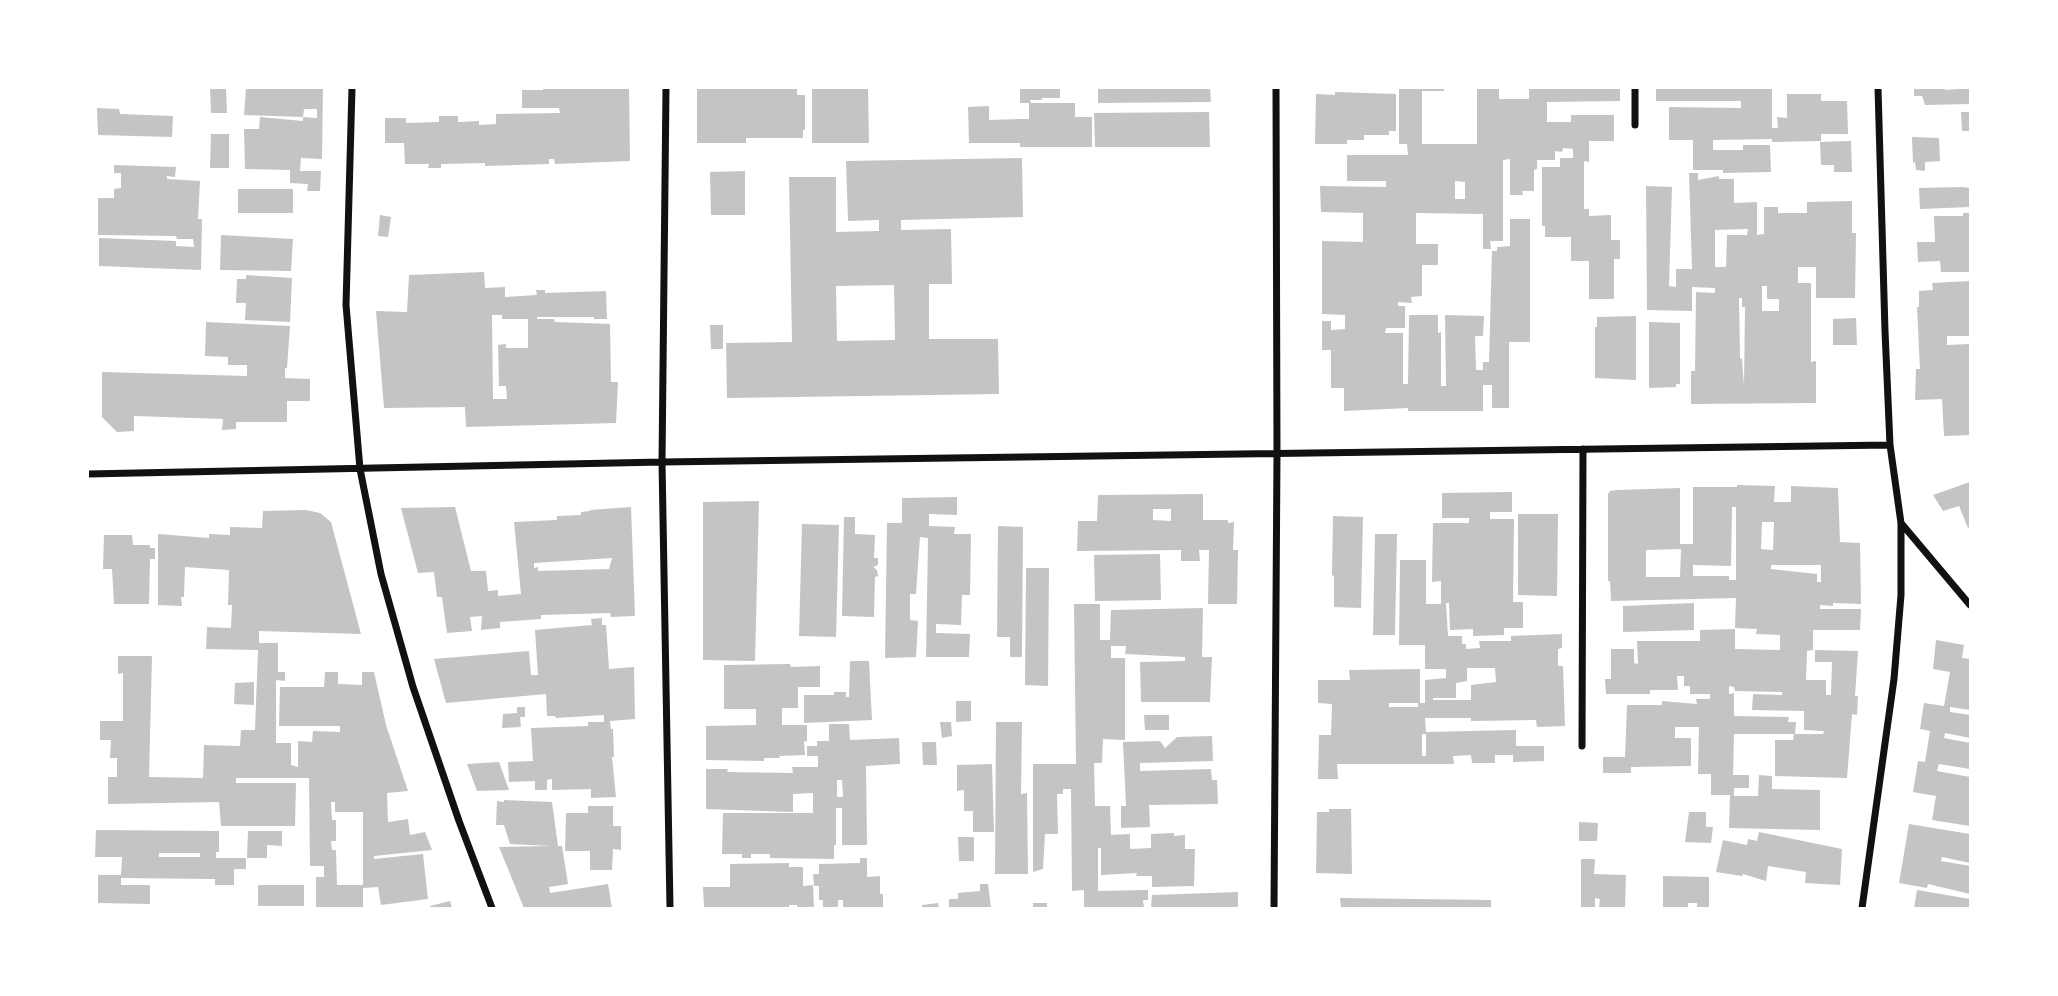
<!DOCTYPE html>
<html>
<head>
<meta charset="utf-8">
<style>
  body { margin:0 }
  #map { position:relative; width:2058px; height:996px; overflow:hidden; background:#fff; font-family:Overpass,sans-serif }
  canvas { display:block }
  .frame { position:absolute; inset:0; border:89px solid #fff; pointer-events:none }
</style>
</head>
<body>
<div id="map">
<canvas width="2058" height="996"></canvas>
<div class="frame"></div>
</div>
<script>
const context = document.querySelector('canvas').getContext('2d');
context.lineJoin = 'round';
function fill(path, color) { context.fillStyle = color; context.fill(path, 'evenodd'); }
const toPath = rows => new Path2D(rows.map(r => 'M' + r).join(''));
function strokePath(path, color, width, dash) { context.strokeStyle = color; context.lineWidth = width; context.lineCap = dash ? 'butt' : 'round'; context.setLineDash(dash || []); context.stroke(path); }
const building = toPath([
  [210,88,226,88,227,113,211,113],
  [246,88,323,88,322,159,301,158,300,171,321,171,320,191,307,191,308,184,290,183,290,170,245,169,244,129,259,129,260,117,303,121,303,117,317,118,317,109,304,109,303,117,244,115],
  [543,88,629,89,630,161,555,164,554,159,549,159,549,164,485,166,485,163,441,164,441,168,428,168,429,164,405,164,404,143,385,143,385,118,406,118,406,123,439,122,439,116,458,116,458,122,479,121,479,125,496,124,496,114,560,113,559,108,522,108,522,90,543,90],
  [697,88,797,88,797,95,805,95,805,130,803,130,803,138,746,138,746,143,697,143],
  [812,88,868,88,869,143,812,143],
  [1020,88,1060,88,1060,98,1042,98,1042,100,1030,100,1031,103,1020,103],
  [1098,88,1210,88,1211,102,1098,103],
  [1399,88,1444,88,1444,91,1422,91,1422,144,1477,144,1477,88,1499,88,1499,99,1529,99,1529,88,1620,88,1620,101,1547,102,1547,122,1571,122,1571,115,1614,115,1614,141,1589,141,1589,162,1584,161,1584,209,1589,209,1589,216,1611,215,1611,240,1620,240,1620,259,1614,259,1614,299,1589,299,1589,261,1571,261,1571,237,1545,237,1545,226,1542,226,1542,167,1560,167,1560,158,1573,158,1573,149,1563,148,1562,152,1555,151,1555,160,1537,160,1537,169,1534,170,1534,191,1522,191,1523,195,1510,195,1510,159,1503,160,1503,241,1490,241,1491,249,1483,249,1483,214,1416,213,1416,244,1438,244,1438,265,1422,265,1422,296,1411,297,1412,303,1398,302,1398,306,1405,306,1405,328,1386,328,1385,333,1403,333,1403,384,1408,384,1409,315,1438,315,1438,333,1441,332,1441,386,1446,386,1445,315,1484,316,1483,336,1475,336,1476,370,1483,370,1483,362,1489,362,1492,251,1497,251,1497,247,1510,246,1510,219,1530,219,1530,342,1509,342,1509,408,1492,408,1492,385,1483,385,1483,411,1408,411,1408,408,1344,411,1344,388,1331,388,1331,350,1322,350,1322,321,1331,321,1331,330,1345,329,1345,315,1322,314,1322,241,1363,242,1363,213,1321,212,1320,186,1386,187,1386,181,1347,181,1347,155,1408,155,1407,144,1399,144],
  [1455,181,1465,182,1465,199,1455,199],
  [1656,88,1772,88,1772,128,1778,128,1777,117,1787,118,1787,94,1821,94,1821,101,1847,101,1848,134,1821,134,1821,141,1772,142,1772,139,1713,140,1713,150,1743,150,1743,145,1770,145,1771,172,1723,173,1723,170,1693,170,1693,140,1669,140,1669,107,1741,108,1741,101,1656,101],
  [1914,88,1945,88,1945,90,1970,88,1970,104,1925,105,1922,96,1914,96],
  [1335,92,1396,94,1396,131,1389,131,1389,135,1364,135,1364,140,1347,140,1347,144,1315,144,1316,94,1335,95],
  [1029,103,1075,103,1075,117,1092,117,1092,147,1020,147,1020,143,969,143,968,107,989,106,989,120,1020,119,1029,119],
  [97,108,119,109,120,114,173,116,172,137,98,135],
  [1209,112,1210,147,1095,147,1094,113],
  [1961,112,1970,112,1970,131,1962,131],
  [211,134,229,134,229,168,210,168],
  [1912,137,1939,138,1940,161,1925,162,1925,171,1916,170,1915,162,1913,163],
  [1849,141,1851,141,1852,172,1834,172,1834,165,1821,165,1820,142],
  [1022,158,1023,217,901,220,901,230,951,229,952,284,929,284,929,339,998,339,999,394,727,398,726,343,792,342,789,177,836,177,836,232,879,231,879,220,848,221,846,161],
  [894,285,895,340,837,341,836,286],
  [114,165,176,167,175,177,167,176,167,179,200,181,198,219,202,219,201,270,99,266,99,238,176,241,176,246,194,247,193,239,177,239,176,236,98,235,98,198,114,198,114,189,121,188,121,173,114,173],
  [745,171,745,215,711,215,710,172],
  [1689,173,1698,173,1698,180,1719,176,1719,179,1734,179,1734,203,1757,202,1757,235,1764,234,1764,207,1778,207,1778,213,1807,213,1807,202,1852,201,1852,233,1856,233,1855,298,1816,298,1816,267,1798,267,1798,283,1811,283,1811,362,1816,361,1816,403,1691,404,1691,371,1695,371,1696,292,1715,293,1715,288,1692,287,1692,311,1647,310,1646,186,1672,187,1669,286,1676,287,1676,269,1692,269],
  [1748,229,1747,235,1727,235,1726,267,1715,267,1715,230],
  [1762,286,1767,286,1767,299,1779,299,1779,311,1762,311],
  [1739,298,1742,298,1742,307,1745,307,1744,386,1742,359,1740,358],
  [1962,187,1970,188,1970,207,1920,209,1919,188],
  [238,189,293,189,293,213,238,213],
  [1963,213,1970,213,1970,272,1941,272,1940,261,1918,262,1917,242,1935,242,1934,216,1963,216],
  [380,215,391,217,388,237,378,236],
  [221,235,293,239,291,271,220,270],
  [484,272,485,288,505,287,505,297,537,295,536,290,545,290,545,293,606,291,607,319,594,319,594,317,537,317,537,319,554,319,555,322,610,324,611,382,618,382,616,423,466,427,465,407,384,408,376,311,407,312,409,275],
  [492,315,502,315,502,319,528,319,528,348,506,348,506,344,498,345,499,386,506,386,507,399,493,399],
  [246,275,292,278,290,322,245,320,246,303,236,303,237,279,246,279],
  [1970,281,1970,336,1947,336,1947,345,1970,344,1970,435,1944,436,1942,399,1915,400,1916,369,1920,369,1917,307,1919,307,1919,291,1933,290,1932,283],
  [1636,316,1636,380,1595,378,1595,327,1597,327,1597,317],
  [1856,318,1857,345,1833,345,1833,319],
  [206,322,290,326,287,368,285,368,285,378,310,379,310,401,287,401,287,422,236,422,236,429,222,430,223,419,134,416,134,431,117,432,102,417,102,372,247,376,247,365,228,365,228,357,205,356],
  [1649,322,1680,323,1680,384,1676,384,1676,387,1649,388],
  [710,325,723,325,723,349,711,349],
  [1970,482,1970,526,1968,528,1959,506,1943,511,1933,495],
  [1737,485,1775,486,1774,502,1791,502,1791,486,1838,488,1840,542,1860,543,1861,604,1833,603,1833,606,1820,605,1820,609,1861,609,1860,630,1813,630,1813,650,1807,651,1806,680,1826,680,1826,695,1831,695,1832,662,1815,662,1815,650,1858,651,1855,696,1858,696,1857,715,1852,714,1847,778,1775,776,1775,740,1793,740,1794,734,1823,734,1824,731,1804,730,1804,711,1752,710,1753,694,1782,695,1782,692,1735,691,1734,687,1729,686,1729,694,1734,693,1734,716,1789,717,1788,722,1796,722,1795,734,1734,734,1733,775,1749,775,1749,788,1734,788,1734,796,1758,796,1759,775,1772,776,1772,789,1820,790,1820,830,1729,828,1730,795,1711,795,1711,774,1698,774,1699,727,1675,727,1675,738,1691,738,1691,766,1631,767,1631,773,1603,773,1603,757,1625,757,1627,705,1662,705,1662,701,1697,704,1696,699,1710,699,1710,694,1690,694,1690,686,1684,686,1684,676,1677,676,1678,690,1650,690,1650,694,1606,694,1605,679,1611,679,1611,649,1634,649,1634,663,1638,664,1637,641,1700,641,1700,630,1735,629,1735,649,1780,650,1780,635,1756,634,1757,629,1735,628,1736,598,1611,601,1610,581,1608,581,1608,494,1610,491,1617,490,1680,488,1680,544,1693,544,1693,487,1737,487],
  [1732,507,1736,507,1736,580,1729,580,1729,576,1693,576,1693,565,1731,566],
  [1762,522,1774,522,1773,550,1761,549],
  [1681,549,1680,577,1646,577,1646,550],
  [1771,565,1821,565,1821,582,1817,582,1817,574,1771,569],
  [1512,492,1512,512,1490,512,1490,519,1514,519,1513,602,1523,602,1523,628,1504,628,1504,635,1473,636,1473,629,1450,630,1449,603,1446,603,1448,636,1462,636,1462,644,1466,644,1466,649,1480,648,1479,641,1511,641,1511,636,1562,634,1562,648,1558,649,1558,666,1563,666,1565,726,1537,727,1536,720,1471,721,1471,718,1425,718,1426,732,1516,730,1516,746,1544,746,1544,761,1513,762,1513,755,1495,755,1495,763,1472,763,1471,755,1453,756,1454,764,1337,764,1338,779,1318,779,1319,735,1331,735,1332,704,1318,703,1318,680,1350,680,1349,670,1420,669,1420,703,1389,703,1389,707,1418,707,1418,703,1425,703,1425,680,1446,678,1446,669,1425,669,1425,645,1399,645,1400,560,1426,560,1426,604,1441,604,1441,581,1432,582,1433,523,1469,523,1469,518,1442,518,1442,493],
  [1467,668,1495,668,1496,682,1471,685,1471,700,1433,700,1433,698,1456,698,1456,683,1467,681],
  [1422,734,1426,734,1426,756,1422,756],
  [1203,494,1203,520,1228,520,1228,523,1234,522,1233,550,1238,550,1237,604,1208,604,1209,550,1199,550,1200,561,1181,561,1181,550,1077,551,1078,521,1097,521,1098,495],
  [1153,509,1171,509,1171,521,1153,520],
  [957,497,957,515,929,514,929,526,955,527,954,534,971,534,970,595,962,595,961,625,936,624,936,633,970,634,969,657,926,657,928,538,920,537,916,594,910,594,910,620,918,621,916,657,885,658,887,523,902,523,902,498],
  [759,501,755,661,703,660,703,502],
  [455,507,471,571,486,571,488,591,498,590,498,596,521,594,514,522,557,520,557,516,581,515,581,512,590,511,590,510,631,507,635,616,611,617,610,613,541,615,541,619,500,622,500,628,481,630,482,616,470,617,472,631,447,633,442,597,437,597,434,572,418,573,401,508],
  [612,558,609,569,538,571,538,567,534,568,534,563],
  [306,510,320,513,331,522,361,634,259,631,259,643,278,643,278,672,285,672,285,681,276,680,276,743,291,743,291,765,298,767,298,741,312,742,313,731,340,732,340,726,279,726,280,687,324,687,325,672,338,672,338,684,362,685,362,672,374,672,386,725,408,791,387,793,388,822,408,819,410,835,425,832,432,850,374,856,374,859,423,854,428,899,381,905,378,887,363,888,363,908,316,908,316,877,324,877,324,866,310,866,309,778,236,778,236,783,296,783,295,826,221,826,219,802,108,804,108,777,117,777,117,758,110,758,111,740,100,740,100,721,123,721,123,673,118,674,118,656,152,656,149,777,203,778,204,745,240,746,241,730,255,730,258,650,206,649,207,627,231,628,232,605,228,605,229,570,185,567,184,597,181,597,182,606,158,605,158,534,209,538,209,534,230,535,230,527,262,528,263,511],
  [331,802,335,802,335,812,363,812,363,885,337,885,336,850,332,850,331,841,336,841,336,820,332,820],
  [1518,514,1558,514,1557,596,1518,595],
  [1333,516,1363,517,1361,608,1334,607,1334,576,1332,575],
  [844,517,855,517,855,534,875,535,874,558,878,558,878,565,873,567,877,570,878,576,875,577,874,617,842,616],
  [802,524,839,525,836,637,799,636],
  [998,526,1023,527,1022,657,1010,657,1010,637,997,637],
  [1375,534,1397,534,1395,635,1373,635],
  [104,535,132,535,133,545,150,545,150,548,155,548,155,559,150,559,149,604,114,604,112,569,103,569],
  [1160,554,1161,600,1095,601,1094,555],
  [1026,568,1049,568,1048,686,1025,685],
  [1694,603,1694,630,1623,632,1623,606],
  [1074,604,1100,604,1100,640,1110,640,1111,610,1203,608,1202,657,1212,657,1210,702,1141,702,1140,662,1185,661,1185,657,1125,654,1126,646,1111,646,1111,658,1125,658,1125,740,1103,739,1102,763,1094,763,1095,806,1110,806,1111,835,1130,834,1130,849,1151,848,1151,834,1174,833,1174,836,1185,835,1185,849,1195,849,1194,886,1152,887,1152,876,1136,876,1137,873,1101,875,1101,848,1098,848,1098,891,1148,890,1148,900,1143,900,1144,908,1084,908,1084,890,1072,891,1071,789,1063,789,1063,794,1057,794,1058,834,1045,834,1043,869,1033,872,1033,764,1076,764],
  [602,618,602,625,606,625,609,669,634,667,635,719,610,721,611,729,613,729,614,757,612,757,616,797,591,798,591,789,552,790,552,779,547,780,547,790,535,790,535,781,509,782,508,762,533,761,531,728,588,726,588,722,604,722,604,715,556,718,555,716,547,716,546,694,446,703,434,659,529,651,531,675,538,675,535,630,592,625,591,619],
  [1936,640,1964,645,1962,658,1970,659,1970,710,1950,707,1950,712,1970,715,1970,738,1945,733,1944,738,1970,743,1970,769,1939,764,1937,771,1970,777,1970,826,1932,820,1936,796,1913,792,1918,761,1925,762,1930,731,1920,729,1924,703,1944,706,1950,672,1933,669],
  [850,661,869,661,872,720,804,723,804,695,834,695,834,692,846,692,846,697,849,697],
  [790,664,791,667,820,666,820,687,798,687,798,708,782,708,782,725,807,725,807,742,804,741,805,755,779,756,780,758,764,758,764,761,706,760,706,726,756,725,756,709,724,709,724,665],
  [254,682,254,705,234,704,235,683],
  [956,701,971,701,971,721,956,722],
  [517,707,525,707,525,717,520,717,521,727,502,728,503,714,517,713],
  [1144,715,1169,715,1169,730,1145,730],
  [940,722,951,722,952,736,942,738],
  [996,722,1022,722,1021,794,1027,793,1028,874,995,874],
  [829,724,849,724,850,740,899,738,900,764,866,766,867,845,842,845,842,808,836,808,836,845,834,845,834,859,770,858,770,854,751,854,751,858,742,858,742,854,722,854,723,813,813,813,813,793,793,794,793,812,706,809,706,769,728,769,727,772,793,773,792,767,818,767,818,756,807,756,807,746,817,746,817,741,829,741],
  [837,780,842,780,843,797,837,797],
  [1212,736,1213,761,1140,763,1140,771,1211,769,1212,780,1217,780,1218,804,1149,805,1150,827,1121,828,1121,806,1126,806,1123,742,1160,741,1165,748,1177,737],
  [922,742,936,742,937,765,923,765],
  [499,762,509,790,477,791,467,764],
  [992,764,994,832,973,832,973,811,964,811,964,790,957,791,957,765],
  [504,800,552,802,558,846,562,846,568,884,549,887,550,893,608,884,612,908,524,908,499,847,551,846,510,844,504,825,496,825,497,801,504,802],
  [588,806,613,806,613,826,621,826,621,850,613,849,612,870,590,870,590,851,565,851,566,813,588,813],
  [1329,809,1351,809,1352,874,1316,873,1317,812,1329,812],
  [1689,812,1706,812,1706,827,1713,827,1711,843,1685,842],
  [1579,822,1598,823,1597,841,1579,841],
  [1909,824,1970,834,1970,863,1942,857,1941,861,1970,866,1970,894,1928,884,1927,888,1899,883],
  [96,830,219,831,219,852,216,852,216,858,246,858,246,869,234,869,234,885,215,885,215,879,121,878,121,885,150,885,150,904,98,903,98,875,121,875,122,857,95,857],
  [159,853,200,853,200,857,159,857],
  [248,831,282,831,282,846,267,845,267,858,247,858],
  [1759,832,1842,849,1840,885,1805,883,1806,872,1768,866,1766,881,1743,874,1742,876,1716,872,1723,840,1747,845,1748,839,1757,841],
  [958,837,974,837,974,861,959,861],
  [860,858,867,858,867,877,880,876,880,894,883,894,883,908,843,908,843,900,838,900,838,908,823,908,823,900,819,900,819,886,814,886,813,874,819,874,819,864,860,863],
  [1581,859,1595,859,1594,874,1626,875,1625,908,1599,908,1600,899,1595,898,1595,908,1581,908],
  [789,863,789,867,803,867,803,886,813,885,814,908,797,908,797,905,789,905,789,908,704,907,703,887,730,887,730,864],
  [1663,876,1709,877,1709,908,1697,908,1697,903,1688,903,1688,908,1663,908],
  [980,884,988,884,991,908,949,908,949,899,958,899,958,893,980,891],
  [258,885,304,885,304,906,258,906],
  [1917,890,1970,899,1970,908,1914,908],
  [1238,892,1238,908,1151,908,1152,895],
  [1340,898,1491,900,1491,908,1341,908],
  [450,901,452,908,430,908,430,906],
  [938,903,939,908,922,908,922,905],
  [1033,903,1047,903,1047,908,1033,908]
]);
const minor = toPath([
  [352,88,346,305,360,469,381,574,413,687,459,821,492,908],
  [666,88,662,462,670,908],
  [1635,125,1635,88],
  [88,474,662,462,1890,445],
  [1901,523,1970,605],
  [1582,746,1583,449],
  [1274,908,1277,453,1276,88],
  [1862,908,1894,679,1901,595,1901,523,1890,445,1885,331,1878,88]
]);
fill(building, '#c4c4c4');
strokePath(minor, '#111', 7);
</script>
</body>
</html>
